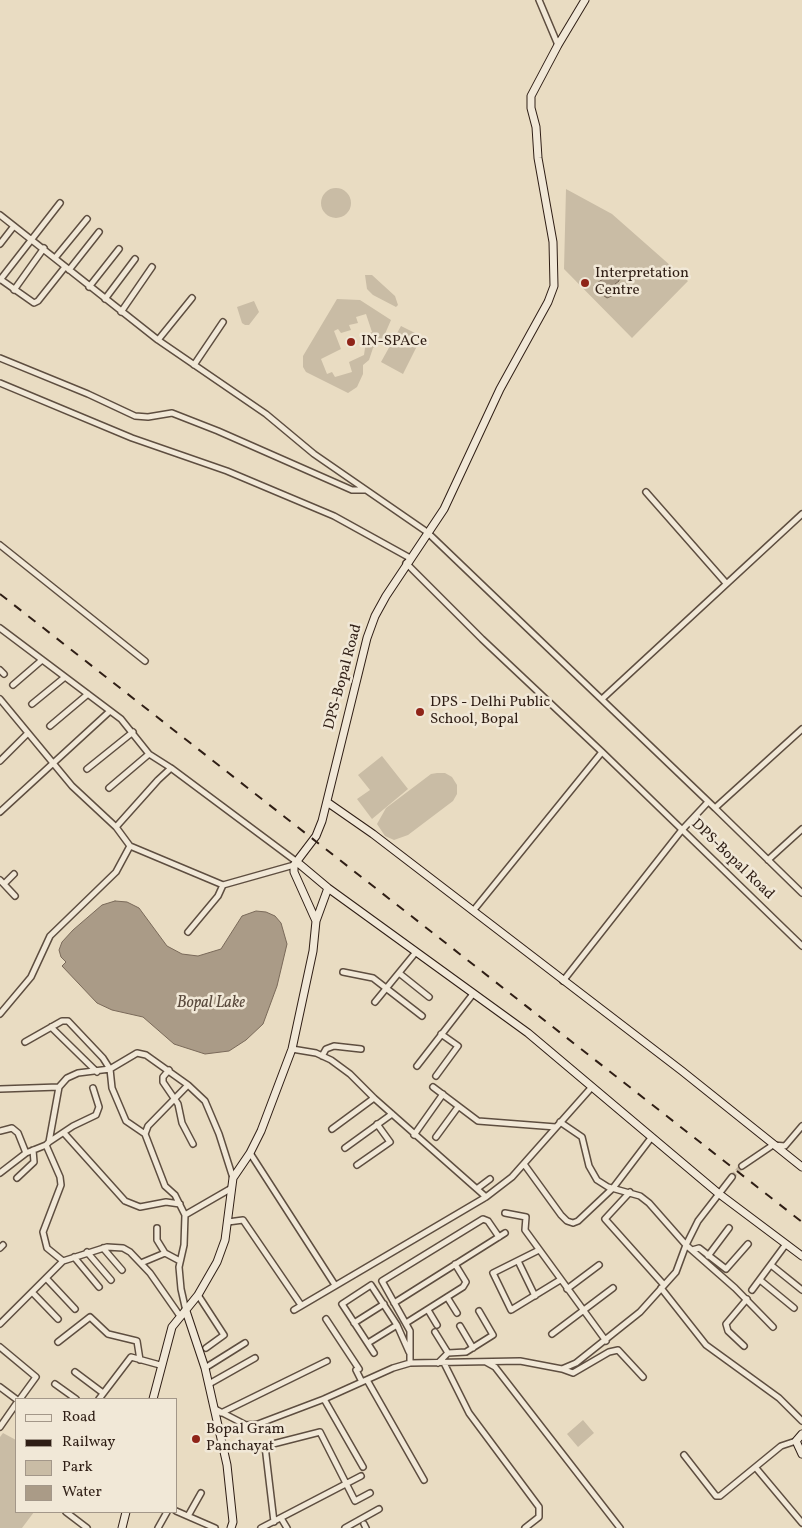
<!DOCTYPE html>
<html>
<head>
<meta charset="utf-8">
<style>
  body { margin:0 }
  #map { position:relative; width:802px; height:1528px; overflow:hidden; background:#e9dcc2; font-family:Vollkorn,serif }
  canvas { display:block }
  .legend { position:absolute; left:15px; top:1398px; width:162px; height:115px; box-sizing:border-box; background:#f1e8d7; border:1px solid #a39789; margin:0; padding:6px 9px; list-style:none; font-size:15px; color:#2f1e15 }
  .legend li { display:flex; align-items:center; gap:10px; height:25px }
  .legend b { width:25px; border:1px solid #a39789 }
</style>
</head>
<body>
<div id="map">
<canvas width="802" height="1528"></canvas>
<ul class="legend">
<li><b style="height:6px;background:#f1e8d7"></b>Road</li>
<li><b style="height:6px;background:#2f1e15"></b>Railway</li>
<li><b style="height:14px;background:#c9bca5"></b>Park</li>
<li><b style="height:14px;background:#aa9b87"></b>Water</li>
</ul>
</div>
<script>
const context = document.querySelector('canvas').getContext('2d');
context.lineJoin = 'round';
function fill(path, color) { context.fillStyle = color; context.fill(path, 'evenodd'); }
const toPath = rows => new Path2D(rows.map(r => 'M' + r).join(''));
function strokePath(path, color, width, dash) { context.strokeStyle = color; context.lineWidth = width; context.lineCap = dash ? 'butt' : 'round'; context.setLineDash(dash || []); context.stroke(path); }
function drawText(font, color, halo, rows, align = 'center') {
  context.font = font + ' Vollkorn,serif'; context.lineWidth = 5; context.setLineDash([]); context.textBaseline = 'middle'; context.strokeStyle = halo; context.fillStyle = color; for (const [text, x, y, turn = 0] of rows) {
    context.save(); context.translate(x, y); context.rotate((+turn || 0) * Math.PI / 180); context.textAlign = isNaN(turn) ? turn : align; if (halo) context.strokeText(text, 0, 0); context.fillText(text, 0, 0); context.restore();
  }
}
const green = toPath([
  '321 203a15 15 0 1 1 30 0a15 15 0 1 1-30 0Z',
  [566,189,612,214,688,281,632,338,564,269],
  [365,275,372,275,395,296,398,305,396,307,373,295,367,289],
  [337,299,360,300,391,320,381,343,373,348,369,360,363,365,363,374,357,387,348,393,306,372,303,367,303,356],
  [366,314,372,332,363,336,365,348,364,355,349,362,352,372,335,377,332,372,327,374,321,359,341,349,334,331,338,329,341,333,351,330,349,325,358,323,356,317],
  [254,301,259,312,249,325,245,325,242,323,237,307],
  [401,326,415,333,411,340,418,344,403,374,381,362],
  [382,756,408,789,372,819,357,799,370,790,358,775],
  [437,773,445,773,452,777,457,785,457,794,453,801,408,835,394,840,385,836,377,824,386,808,431,774],
  [583,1420,594,1433,578,1447,567,1434],
  [3,1433,16,1440,16,1512,34,1512,22,1528,0,1528,0,1437]
]);
const water = toPath([
  [610,271,619,278,619,281,615,284,614,295,607,298,596,290,594,285,603,279,605,273,610,271],
  [115,901,127,902,139,908,167,946,182,954,198,956,221,949,242,916,256,911,266,912,275,916,281,923,287,944,277,986,263,1024,246,1040,229,1051,205,1054,174,1044,143,1017,112,1010,97,1003,62,966,66,962,61,957,59,950,62,942,73,930,102,905,115,901]
]);
const streetTunnel = toPath([
  [732,1177,742,1166]
]);
const street = toPath([
  [539,0,558,45],
  [0,215,158,340,266,414,314,454,427,532,715,808],
  [0,244,14,226],
  [55,258,87,219],
  [69,270,99,232],
  [0,279,34,303,38,301,65,267],
  [0,280,60,203],
  [89,287,119,249],
  [14,290,44,248],
  [105,299,135,259],
  [121,312,152,267],
  [158,340,192,298],
  [0,358,88,394,135,416,148,417,172,413,218,431,352,490,365,490],
  [194,365,223,322],
  [0,383,132,438,227,471,334,516,410,558],
  [646,492,726,583],
  [0,545,145,661],
  [406,563,482,639,602,752,802,946],
  [0,628,121,719,149,754,171,768],
  [0,670,4,674],
  [13,685,42,660],
  [0,699,72,786,116,827,130,846,223,885,294,865],
  [602,699,802,514],
  [32,704,65,677],
  [50,726,88,694],
  [802,729,715,808,802,893],
  [0,761,28,733],
  [87,769,133,732],
  [109,788,149,754],
  [0,812,110,711],
  [116,827,158,780,171,768,297,862],
  [768,860,802,829],
  [0,880,15,896],
  [4,884,14,874],
  [473,911,602,752],
  [188,932,218,896,223,885],
  [343,972,373,978,422,1016],
  [399,973,429,997],
  [563,981,681,831,708,802],
  [375,1002,416,952],
  [0,1014,31,977,50,936,116,872,130,846],
  [51,1027,97,1072],
  [25,1042,62,1021,68,1021,103,1058,110,1069,112,1088,126,1121,145,1134],
  [292,1049,316,1053,331,1060,350,1074,374,1098,486,1197,512,1177,591,1088],
  [322,1056,326,1049,334,1046,361,1049],
  [417,1066,473,994],
  [169,1070,163,1077,163,1082,178,1104,182,1123,193,1144],
  [436,1076,458,1046,441,1034],
  [433,1087,478,1121,556,1127],
  [0,1089,59,1087,67,1078,78,1073,110,1069,137,1053,146,1055,188,1085,205,1101,219,1134,233,1178],
  [560,1122,582,1137,589,1166,597,1180,608,1187,640,1196,649,1203,686,1245,698,1221,732,1177],
  [332,1129,374,1098],
  [0,1131,12,1128,18,1133,26,1153],
  [64,1133,125,1201,140,1207,166,1202,180,1204],
  [414,1135,443,1094],
  [436,1137,458,1107],
  [49,1142,73,1126,96,1115,99,1107,93,1088],
  [46,1145,60,1177,61,1185,43,1232,47,1248,63,1261,107,1247,123,1248,130,1252,150,1273,180,1316],
  [345,1148,392,1114],
  [250,1153,335,1285],
  [524,1164,561,1215,567,1221,573,1223,578,1221,613,1188,651,1138],
  [357,1165,390,1142,377,1124],
  [742,1166,773,1145,785,1146,802,1126],
  [0,1173,26,1153,46,1145,49,1142,59,1087],
  [17,1178,34,1162,33,1150],
  [478,1188,490,1179],
  [630,1192,605,1219,664,1285],
  [505,1213,526,1217,525,1230,606,1341],
  [185,1215,175,1195,165,1186,145,1134,148,1126,188,1085],
  [228,1222,243,1220,301,1305],
  [157,1228,157,1240,165,1253,180,1261],
  [0,1248,3,1245],
  [103,1248,122,1270],
  [539,1250,493,1273,511,1310,560,1280],
  [692,1250,699,1248,726,1269,748,1244],
  [87,1252,111,1280],
  [708,1256,729,1228],
  [74,1257,99,1287],
  [518,1261,535,1296],
  [141,1263,165,1253],
  [771,1265,802,1290],
  [46,1278,75,1309],
  [760,1280,794,1308],
  [661,1288,706,1345,779,1398,802,1421],
  [567,1289,599,1265],
  [752,1290,786,1244],
  [32,1292,58,1319],
  [198,1295,224,1335,206,1348],
  [447,1297,457,1313],
  [394,1303,505,1233],
  [294,1310,486,1197],
  [428,1310,437,1325],
  [186,1311,181,1289,179,1267,184,1245,185,1215,230,1189],
  [326,1319,359,1369,356,1370,362,1382],
  [354,1323,384,1304],
  [406,1323,463,1287,466,1282,455,1264],
  [0,1324,63,1261],
  [460,1326,473,1348],
  [435,1332,448,1353],
  [552,1334,613,1288],
  [58,1342,90,1317,108,1334,137,1341,140,1360],
  [368,1343,397,1325],
  [744,1346,728,1331,726,1324,747,1299],
  [0,1347,36,1377,20,1399],
  [374,1353,342,1304,371,1285,397,1325,409,1352],
  [486,1362,495,1367,620,1528],
  [410,1363,410,1331,382,1281,483,1219,488,1221,499,1237],
  [438,1363,448,1353,466,1352,493,1335,479,1311],
  [444,1363,469,1413,539,1507,539,1517,525,1528],
  [205,1368,245,1343],
  [562,1369,573,1373,609,1352,618,1350,643,1377],
  [75,1372,103,1393],
  [367,1380,424,1480],
  [55,1384,76,1399],
  [209,1384,255,1358],
  [0,1387,16,1399],
  [99,1399,131,1357,160,1365],
  [324,1399,363,1467],
  [215,1409,246,1425,258,1424,324,1399,393,1368,410,1363,520,1361,562,1369,576,1363,640,1312,676,1272,686,1245,735,1288,773,1327],
  [221,1413,327,1361],
  [0,1427,16,1404],
  [684,1455,716,1496,720,1496,781,1446,796,1441],
  [756,1468,802,1523],
  [176,1511,215,1528],
  [66,1512,87,1528],
  [188,1516,201,1493],
  [281,1518,287,1528],
  [274,1522,265,1446,320,1432,355,1501,370,1493],
  [364,1524,366,1528],
  [158,1528,167,1512],
  [261,1528,361,1476],
  [345,1528,379,1509]
]);
const secondary = toPath([
  [327,802,373,834,682,1071,802,1167],
  [297,862,328,888,528,1033,718,1193,802,1256],
  [316,921,328,888],
  [186,1311,205,1368,227,1465,233,1522,231,1528],
  [153,1399,172,1327,198,1295,217,1262,225,1240,233,1178,250,1153,261,1131,292,1049,313,951,316,921,294,872,294,865,316,836,322,821,367,638,375,616,386,596,444,509,500,389,548,302,554,286,553,242,538,158,536,127,531,108,531,96,558,45,585,0],
  [802,1434,796,1441,802,1454],
  [122,1528,126,1512]
]);
const rail = toPath([
  [0,594,802,1222]
]);
const markers = [
  [585,283,5,"#8f2418"],
  [351,342,5,"#8f2418"],
  [420,712,5,"#8f2418"],
  [196,1439,5,"#8f2418"]
];
const poiNames = [
  ["Interpretation",595,274],
  ["Centre",595,291],
  ["IN-SPACe",361,342],
  ["DPS - Delhi Public",430,703],
  ["School, Bopal",430,720],
  ["Bopal Gram",206,1430],
  ["Panchayat",206,1447]
];
const streetNames = [
  ["DPS-Bopal Road",344,677,-75],
  ["DPS-Bopal Road",732,860,44]
];
const waterNames = [
  ["Bopal Lake",211,1004]
];
fill(green, '#c9bca5');
fill(water, '#aa9b87');
strokePath(water, '#796959', 1);
strokePath(streetTunnel, '#c4b69f', 5, [5, 2.5]);
strokePath(street, '#5e4e40', 8);
strokePath(secondary, '#2f1e15', 9);
strokePath(street, '#f1e8d7', 5);
strokePath(secondary, '#f1e8d7', 7);
strokePath(rail, '#2f1e15', 2, [9, 9]);
for (const [x, y, r, color] of markers) { const dot = new Path2D(); dot.arc(x, y, r, 0, 2 * Math.PI); context.fillStyle = color; context.fill(dot); strokePath(dot, '#f1e8d7', 2); }
drawText('15px', '#2f1e15', '#f1e8d7', poiNames, 'left');
drawText('15px', '#2f1e15', '#f1e8d7', streetNames);
drawText('italic 16px', '#5a4a3d', '#f1e8d7', waterNames);
</script>
</body>
</html>
